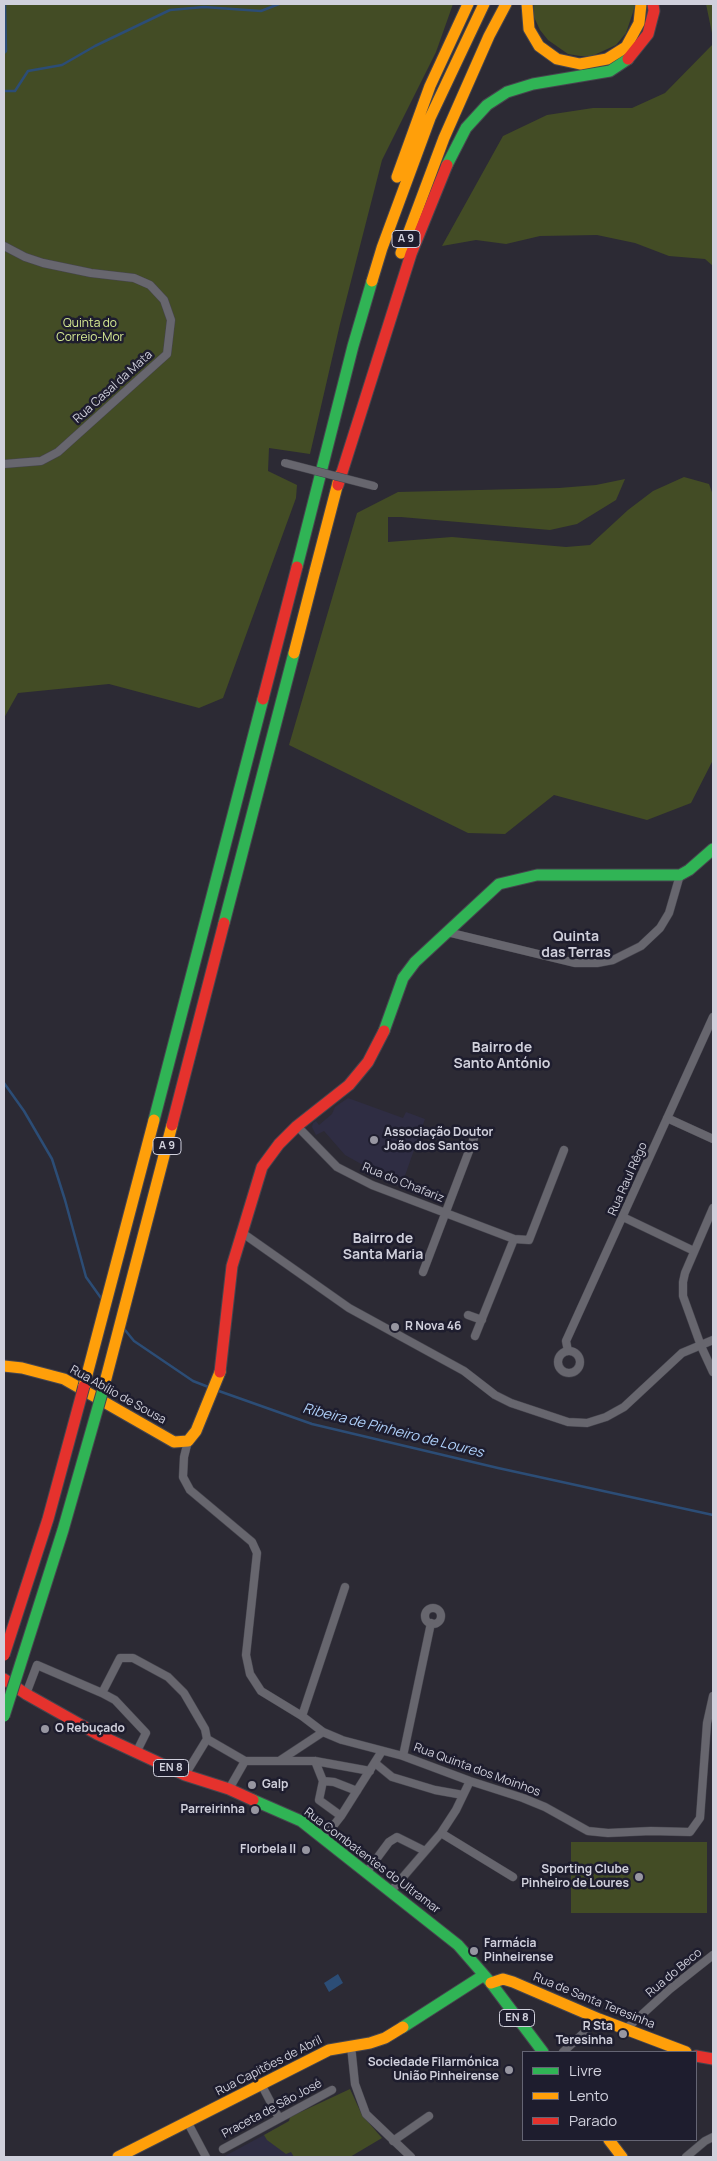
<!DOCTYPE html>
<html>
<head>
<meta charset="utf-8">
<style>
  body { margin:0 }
  #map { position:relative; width:717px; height:2161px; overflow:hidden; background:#2c2a34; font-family:Manrope,sans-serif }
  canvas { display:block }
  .frame { position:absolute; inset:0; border:5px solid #d0d0dc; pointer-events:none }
  .legend { position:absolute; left:522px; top:2051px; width:175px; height:90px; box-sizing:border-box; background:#1e1d2e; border:1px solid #656574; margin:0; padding:6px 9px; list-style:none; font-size:15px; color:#d0d0dc }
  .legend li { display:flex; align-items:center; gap:10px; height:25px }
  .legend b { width:25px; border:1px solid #656574 }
</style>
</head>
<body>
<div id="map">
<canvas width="717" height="2161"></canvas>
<div class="frame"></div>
<ul class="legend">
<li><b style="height:6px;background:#30b455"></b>Livre</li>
<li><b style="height:6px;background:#ff9f0a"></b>Lento</li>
<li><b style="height:6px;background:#e5322d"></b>Parado</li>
</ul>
</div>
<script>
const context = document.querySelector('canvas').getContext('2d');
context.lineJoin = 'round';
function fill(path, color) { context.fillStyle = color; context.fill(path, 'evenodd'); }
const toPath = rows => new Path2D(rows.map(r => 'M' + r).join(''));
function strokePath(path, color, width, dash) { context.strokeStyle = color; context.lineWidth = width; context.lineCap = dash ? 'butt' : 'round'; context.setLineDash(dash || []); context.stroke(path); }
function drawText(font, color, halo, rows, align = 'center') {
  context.font = font + ' Manrope,sans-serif'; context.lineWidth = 5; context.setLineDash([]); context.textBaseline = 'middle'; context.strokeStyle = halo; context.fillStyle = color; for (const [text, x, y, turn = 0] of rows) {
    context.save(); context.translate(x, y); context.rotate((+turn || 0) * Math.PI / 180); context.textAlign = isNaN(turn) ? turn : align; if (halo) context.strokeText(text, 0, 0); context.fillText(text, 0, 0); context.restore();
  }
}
const built = toPath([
  [348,1098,403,1118,406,1112,425,1119,401,1187,360,1171,363,1165,345,1155,324,1131,316,1135,312,1127,313,1123,316,1121,319,1125,332,1114,335,1107],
  [290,2121,309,2157,223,2157,264,2135]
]);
const green = toPath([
  [4,4,453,4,436,52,382,160,340,324,310,454,269,448,268,471,297,485,296,498,223,698,199,708,109,684,18,693,4,718],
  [534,4,634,4,635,6,626,33,616,45,592,56,580,56,568,54,548,40,540,30,534,17],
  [706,4,713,4,713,38],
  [713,44,713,266,705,259,669,256,635,243,597,235,540,236,506,244,476,240,442,246,503,136,547,115,593,108,632,108,665,93],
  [684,477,709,484,713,495,713,760,691,803,647,820,554,795,505,834,468,833,289,745,357,513,398,492,559,488,596,485,625,479,616,500,577,524,550,530,401,517,388,517,388,542,452,537,566,547,590,545,628,510,653,491],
  [571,1842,707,1842,707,1913,571,1913],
  [350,2089,362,2115,382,2138,350,2157,294,2157,291,2152,286,2154,267,2140,264,2135,289,2121,290,2117]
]);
const water = toPath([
  [338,1974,343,1983,329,1992,324,1983]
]);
const stream = toPath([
  [4,53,6,51,5,4],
  [4,91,15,91,28,71,62,65,95,46,170,10,204,7,261,11,279,4],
  [4,1083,24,1111,52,1159,65,1200,86,1277,101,1298],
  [125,1330,134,1341,193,1381,211,1388],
  [216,1390,312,1424,498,1468,713,1515]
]);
const street = toPath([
  [4,246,25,257,43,263,91,273,134,278,150,285,164,300,171,320,167,354,58,452,41,461,4,464],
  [447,932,575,963,597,963,613,960,641,946,660,928,669,913,680,875],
  [667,1118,713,1139],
  [297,1126,337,1167,372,1185,514,1239],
  [713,1208,685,1273,683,1282,683,1296,701,1346,713,1372],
  [623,1217,694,1251],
  [241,1232,349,1308,464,1371,495,1395,511,1403,568,1422,587,1423,606,1417,624,1407,682,1353,713,1340],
  [423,1272,477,1130],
  [468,1315,482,1320],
  [475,1336,514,1239,529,1240,564,1150],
  [568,1351,566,1341,713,1017],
  '558 1362a11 11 0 1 1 22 0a11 11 0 1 1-22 0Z',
  [188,1441,184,1457,183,1477,190,1490,252,1542,257,1553,246,1655,250,1674,261,1691,302,1716,323,1732,342,1740,403,1756,470,1781,523,1798,545,1807,588,1831,608,1833,651,1831,690,1832,700,1818,707,1723,713,1696],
  '425 1616a8 8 0 1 1 16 0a8 8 0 1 1-16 0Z',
  [102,1693,120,1658,133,1658,168,1677,184,1693,205,1729,207,1739],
  [26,1694,37,1665,102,1693,115,1700,146,1733,137,1751],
  [302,1716,345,1587],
  [207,1739,245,1761,279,1761,323,1732],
  [403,1756,431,1623],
  [279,1761,315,1761,370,1771],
  [315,1761,323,1781,334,1782,357,1791],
  [375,1763,392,1777,435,1790,463,1795],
  [185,1775,207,1739],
  [323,1781,319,1800,341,1816],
  [229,1789,245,1761],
  [441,1833,513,1877],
  [323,1839,341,1816,382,1751],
  [366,1873,389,1842,397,1837,425,1851],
  [391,1891,441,1833,456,1810,470,1781],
  [626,2029,670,1989,713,1955],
  [351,2046,355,2084,366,2114,411,2157],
  [563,2052,599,2019],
  [261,2084,279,2118],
  [188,2123,206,2157],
  [393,2141,429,2116],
  [223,2149,332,2090],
  [686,2157,705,2141,713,2137]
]);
const fast = toPath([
  [447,165,466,128,487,105,507,92,533,84,610,71,628,59],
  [297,567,353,346,372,281],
  [384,1031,403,978,415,962,499,884,537,875,680,875,689,870,713,849],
  [253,1800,301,1821,458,1945,491,1983,543,2052],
  [403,2027,484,1975]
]);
const slow = toPath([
  [527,4,529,29,539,46,557,59,580,64,607,59,626,47,639,23,641,4],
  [397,177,430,86,468,4],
  [401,253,444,138,489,36,506,4],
  [372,281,382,248,430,118,484,4],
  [315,571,340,475],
  [4,1366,22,1368,64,1379,174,1442,188,1441,196,1431,220,1372],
  [491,1983,503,1979,513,1982,599,2019,686,2052],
  [609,2140,622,2157],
  [118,2157,329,2050,370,2043,385,2038,403,2027]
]);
const jam = toPath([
  [628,59,648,34,654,11,653,4],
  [338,485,411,254,447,165],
  [220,1372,232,1266,262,1167,279,1144,297,1126,349,1085,368,1062,384,1031],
  [4,1679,26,1694,97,1734,185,1775,229,1789,253,1800],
  [696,2056,713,2059]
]);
const streetBridge = toPath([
  [285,463,374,486]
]);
const fastBridge = toPath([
  [224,923,294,653],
  [154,1120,263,699],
  [4,1716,63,1530,104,1386]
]);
const slowBridge = toPath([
  [294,653,315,571],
  [84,1386,154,1120],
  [104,1386,172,1125]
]);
const jamBridge = toPath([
  [263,699,297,567],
  [172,1125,224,923],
  [4,1655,48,1519,84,1386]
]);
const markers = [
  [374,1140,5,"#9796a1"],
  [395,1327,5,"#9796a1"],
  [45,1729,5,"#9796a1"],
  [252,1785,5,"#9796a1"],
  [255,1810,5,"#9796a1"],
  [306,1850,5,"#9796a1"],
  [639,1877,5,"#9796a1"],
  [474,1951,5,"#9796a1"],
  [623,2034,5,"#9796a1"],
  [509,2070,5,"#9796a1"]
];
const shields = [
  [406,239,28],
  [167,1146,28],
  [171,1768,35],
  [517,2018,35]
];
const shieldNames = [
  ["A 9",406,239],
  ["A 9",167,1146],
  ["EN 8",171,1768],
  ["EN 8",517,2018]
];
const parkNames = [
  ["Quinta do",90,324],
  ["Correio-Mor",90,338]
];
const streetNames = [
  ["Rua Casal da Mata",113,387,-42],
  ["Rua Raul Rêgo",628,1179,-66],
  ["Rua do Chafariz",403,1183,22],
  ["Rua Abílio de Sousa",118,1395,29],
  ["Rua Quinta dos Moinhos",477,1770,20],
  ["Rua Combatentes do Ultramar",372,1861,37],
  ["Rua do Beco",674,1973,-40],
  ["Rua de Santa Teresinha",594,2001,22],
  ["Rua Capitões de Abril",269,2066,-27],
  ["Praceta de São José",272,2109,-28]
];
const poiNames = [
  ["Associação Doutor",384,1133],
  ["João dos Santos",384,1147],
  ["R Nova 46",405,1327],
  ["O Rebuçado",55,1729],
  ["Galp",262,1785],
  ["Parreirinha",245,1810,"right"],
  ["Florbela II",296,1850,"right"],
  ["Sporting Clube",629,1870,"right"],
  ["Pinheiro de Loures",629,1884,"right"],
  ["Farmácia",484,1944],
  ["Pinheirense",484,1958],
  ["R Sta",613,2027,"right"],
  ["Teresinha",613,2041,"right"],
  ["Sociedade Filarmónica",499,2063,"right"],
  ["União Pinheirense",499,2077,"right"]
];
const neighbourhoodNames = [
  ["Quinta",576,937],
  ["das Terras",576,953],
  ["Bairro de",502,1048],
  ["Santo António",502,1064],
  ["Bairro de",383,1239],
  ["Santa Maria",383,1255]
];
const waterNames = [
  ["Ribeira de Pinheiro de Loures",393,1431,14]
];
fill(built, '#2f2d43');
fill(green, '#434c25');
fill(water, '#2c4d76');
strokePath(stream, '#2c4d76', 2.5);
strokePath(street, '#46454e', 9);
strokePath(fast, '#46454e', 13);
strokePath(slow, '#46454e', 13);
strokePath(jam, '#46454e', 13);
strokePath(street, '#67666e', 8);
strokePath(fast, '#30b455', 11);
strokePath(slow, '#ff9f0a', 11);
strokePath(jam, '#e5322d', 11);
strokePath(streetBridge, '#46454e', 9, []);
strokePath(fastBridge, '#46454e', 13, []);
strokePath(slowBridge, '#46454e', 13, []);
strokePath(jamBridge, '#46454e', 13, []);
strokePath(streetBridge, '#67666e', 8);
strokePath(fastBridge, '#30b455', 11);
strokePath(slowBridge, '#ff9f0a', 11);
strokePath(jamBridge, '#e5322d', 11);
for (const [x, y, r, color] of markers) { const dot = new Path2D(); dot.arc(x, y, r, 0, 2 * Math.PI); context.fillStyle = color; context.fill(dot); strokePath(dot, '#1e1d2e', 2); }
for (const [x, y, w] of shields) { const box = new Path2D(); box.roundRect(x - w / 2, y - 8.5, w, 17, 4); context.fillStyle = '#1e1d2e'; context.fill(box); strokePath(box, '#d0d0dc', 1); }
drawText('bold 11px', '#d0d0dc', null, shieldNames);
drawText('12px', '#d8ed94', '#1e1d2e', parkNames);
drawText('12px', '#d0d0dc', '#1e1d2e', streetNames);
drawText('bold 12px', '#d0d0dc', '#1e1d2e', poiNames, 'left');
drawText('bold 14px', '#d0d0dc', '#1e1d2e', neighbourhoodNames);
drawText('italic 14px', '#afd0fa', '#1e1d2e', waterNames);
</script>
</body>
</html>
